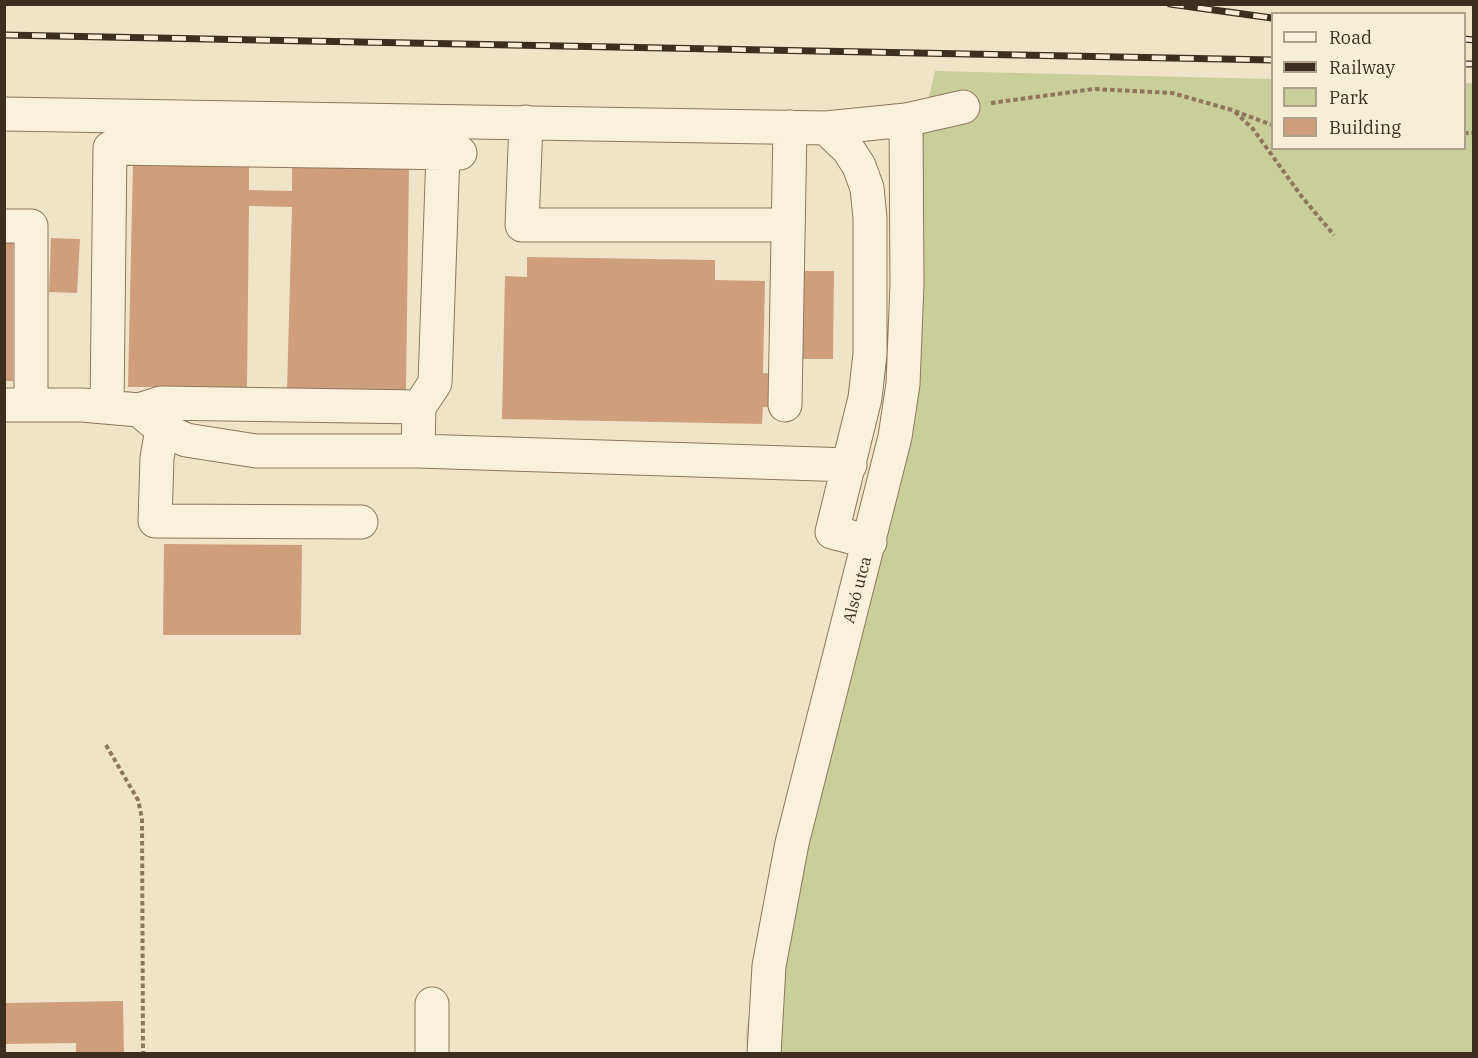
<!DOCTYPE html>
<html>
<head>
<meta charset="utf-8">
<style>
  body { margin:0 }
  #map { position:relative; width:1478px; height:1058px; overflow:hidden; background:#f0e4c8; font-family:"IBM Plex Serif",serif }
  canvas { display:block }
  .frame { position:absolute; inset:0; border:6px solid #3d2e20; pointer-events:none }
  .legend { position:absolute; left:1271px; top:12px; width:195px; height:138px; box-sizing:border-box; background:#f7eed8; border:2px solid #ada18e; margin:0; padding:8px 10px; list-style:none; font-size:18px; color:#3d2e20 }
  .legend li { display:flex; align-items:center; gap:12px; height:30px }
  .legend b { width:30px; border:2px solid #ada18e }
</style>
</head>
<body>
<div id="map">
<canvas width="1478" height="1058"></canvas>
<div class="frame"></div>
<ul class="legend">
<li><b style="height:8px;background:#faf1dc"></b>Road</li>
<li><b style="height:8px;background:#3d2e20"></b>Railway</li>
<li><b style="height:16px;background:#c9cf9b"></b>Park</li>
<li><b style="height:16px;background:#cf9f7d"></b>Building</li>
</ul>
</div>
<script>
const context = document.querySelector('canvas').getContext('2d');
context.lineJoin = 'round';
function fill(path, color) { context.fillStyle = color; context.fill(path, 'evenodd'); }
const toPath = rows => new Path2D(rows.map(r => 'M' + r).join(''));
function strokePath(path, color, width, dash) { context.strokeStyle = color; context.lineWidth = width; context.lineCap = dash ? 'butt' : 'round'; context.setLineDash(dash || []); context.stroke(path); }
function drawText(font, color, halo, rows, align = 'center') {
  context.font = font + ' "IBM Plex Serif",serif'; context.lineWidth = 4.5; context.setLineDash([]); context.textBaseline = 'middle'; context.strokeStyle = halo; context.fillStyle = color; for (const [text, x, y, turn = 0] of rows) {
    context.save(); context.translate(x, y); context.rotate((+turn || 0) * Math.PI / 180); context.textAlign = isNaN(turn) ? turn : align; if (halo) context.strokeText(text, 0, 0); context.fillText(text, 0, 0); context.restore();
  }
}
const green = toPath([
  [935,71,1272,79,1272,148,1464,148,1465,83,1473,83,1473,1053,747,1054,746,1035,765,897,809,709,885,415,928,101]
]);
const building = toPath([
  [133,161,249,162,249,190,292,191,292,164,409,165,406,390,287,390,292,207,249,206,247,387,207,387,207,394,181,387,128,387],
  [4,238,13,238,13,381,4,381],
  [51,238,80,239,77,293,49,292],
  [527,257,715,260,715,280,765,281,763,373,781,374,780,408,763,407,762,424,502,419,505,276,527,277],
  [804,271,834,271,833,359,803,359],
  [164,544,302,545,301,635,163,635],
  [123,1001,124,1054,76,1054,76,1043,5,1044,5,1003]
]);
const path = toPath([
  [991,103,1094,89,1172,93,1232,110,1272,125],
  [1235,112,1253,129,1302,197,1334,235],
  [1464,133,1474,133],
  [106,745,138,800,142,818,143,1054]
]);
const minor = toPath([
  [4,114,826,128,906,120,963,107],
  [526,122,522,225,788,225],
  [826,128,848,149,859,166,867,188,870,218,870,354,865,398,832,532,870,542],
  [4,226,31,226,31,405],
  [4,405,82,405,139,410,162,429,186,440,256,451,418,451,850,465],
  [785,405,790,127],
  [107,407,110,148,460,153],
  [139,410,161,403,419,407],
  [162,429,157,458,155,521,361,522],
  [418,451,419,407,435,383,443,153],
  [432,1054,432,1004],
  [764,1054,769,966,792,843,895,437,903,384,907,284,906,120]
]);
const rail = toPath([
  [1170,4,1272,18],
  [4,35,1272,60],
  [1464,39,1474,40],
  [1464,64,1474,64]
]);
const streetNames = [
  ["Alsó utca",858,590,-75]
];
fill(green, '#c9cf9b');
fill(building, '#cf9f7d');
strokePath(minor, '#8d765c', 35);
strokePath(path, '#8d765c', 4, [4.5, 3]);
strokePath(minor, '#faf1dc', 33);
strokePath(rail, '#3d2e20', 7);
strokePath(rail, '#f7eed8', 4.5, [14]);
drawText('16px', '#3d2e20', '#f7eed8', streetNames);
</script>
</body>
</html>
